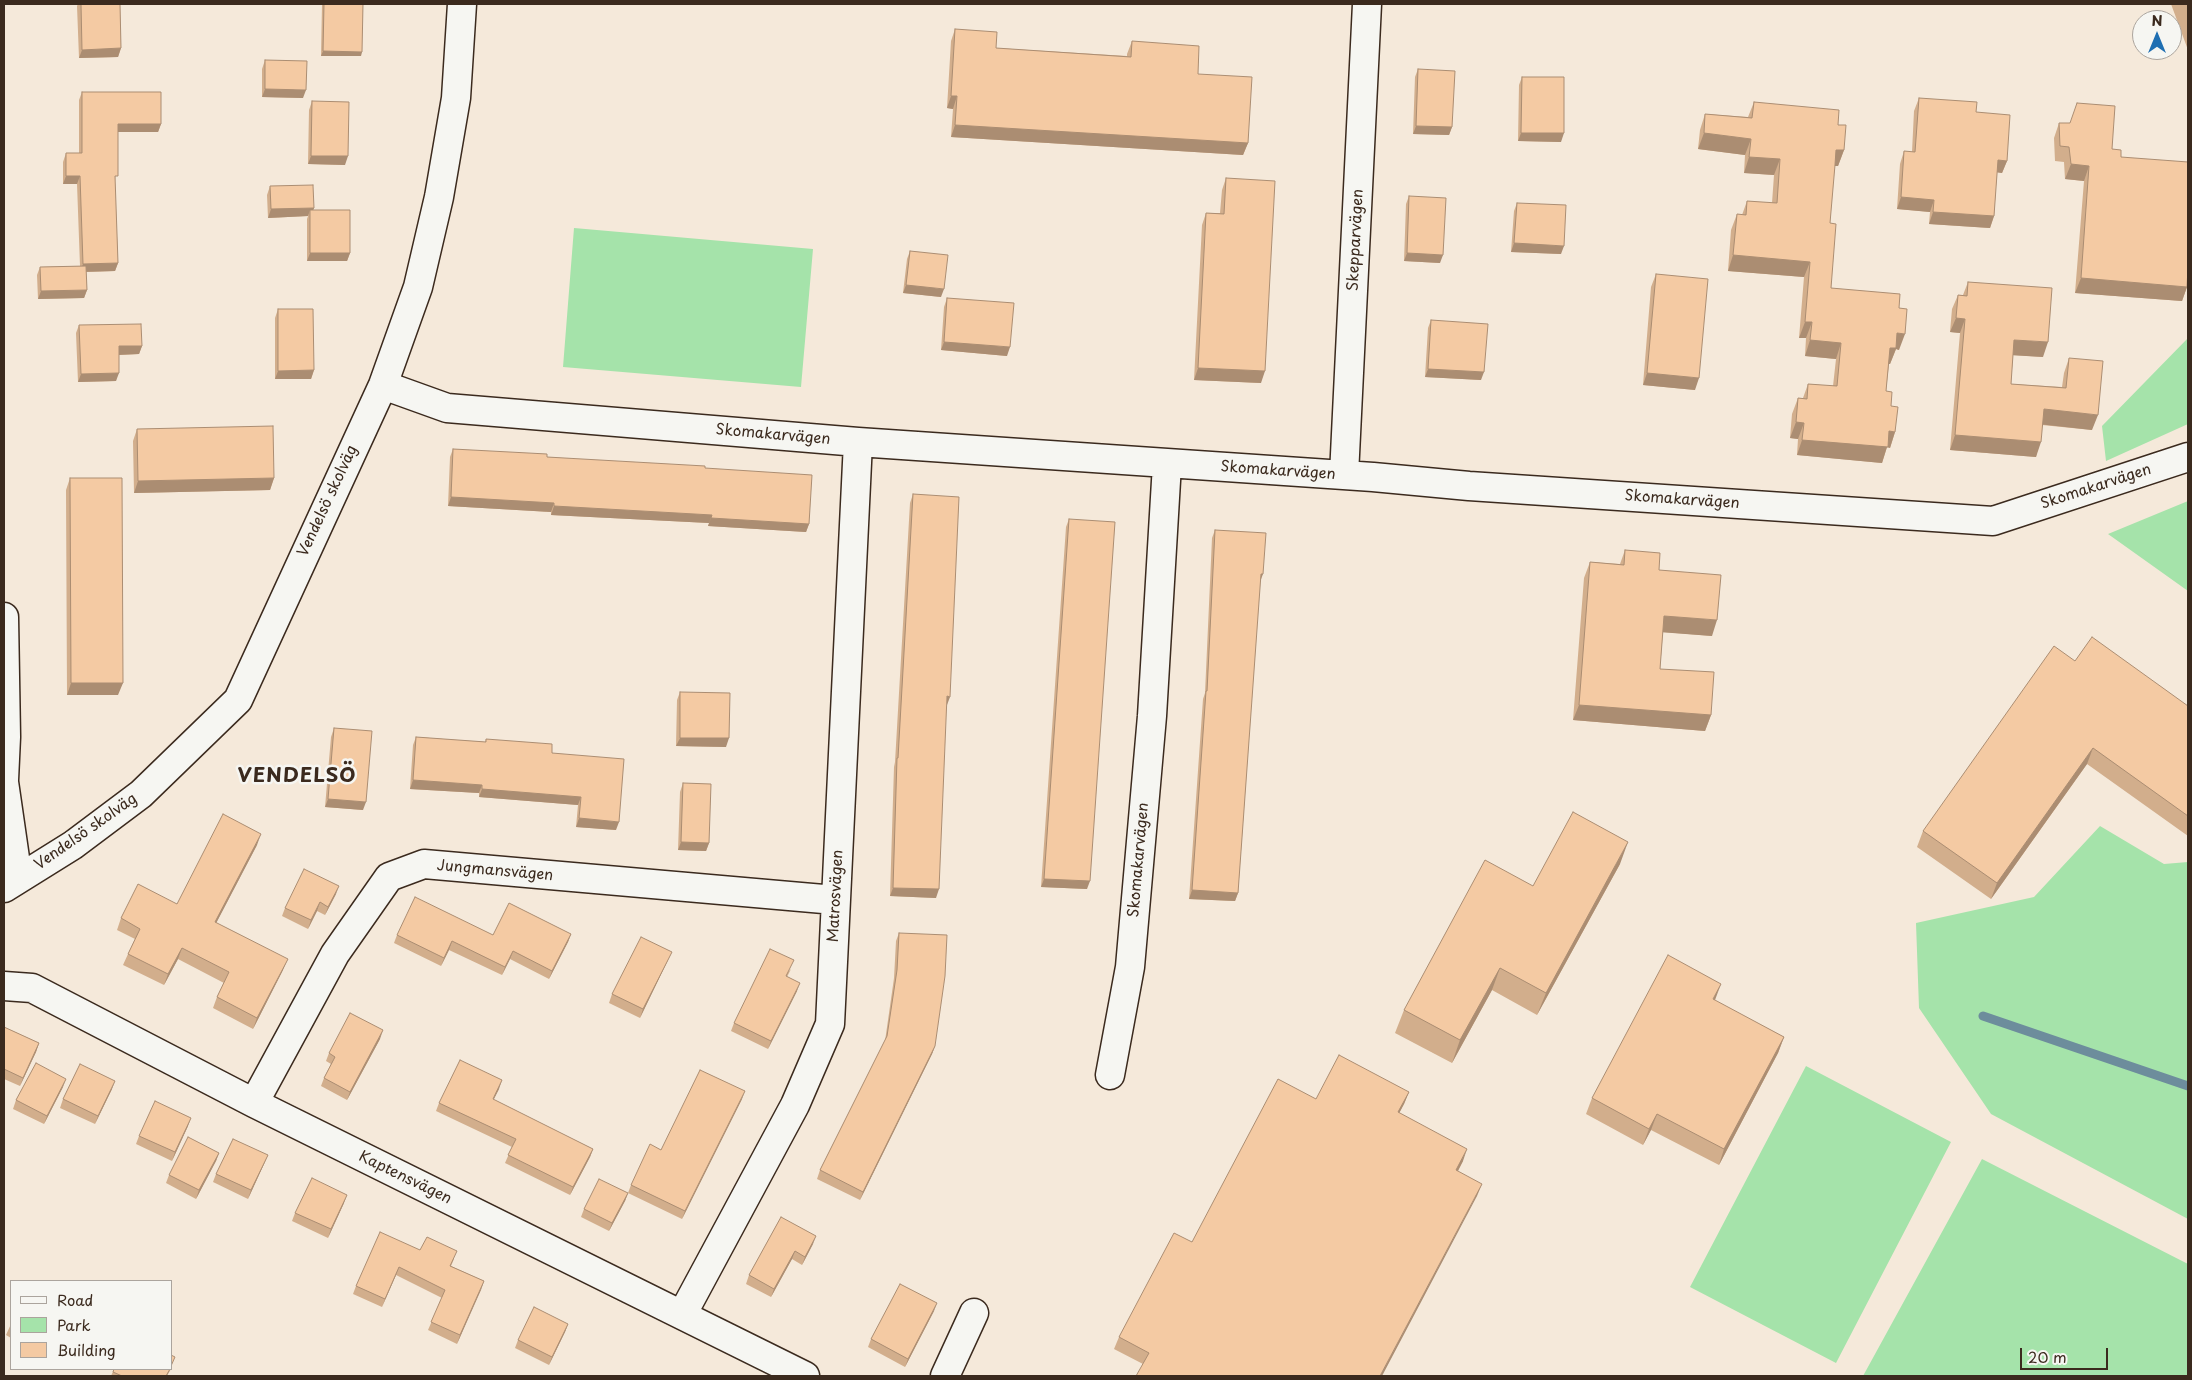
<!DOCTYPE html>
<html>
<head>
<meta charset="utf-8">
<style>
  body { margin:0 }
  #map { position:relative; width:2192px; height:1380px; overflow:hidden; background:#f5e9da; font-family:"Playpen Sans",sans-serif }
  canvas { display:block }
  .frame { position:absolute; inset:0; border:5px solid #3b2a1e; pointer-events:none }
  .legend { position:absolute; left:10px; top:1280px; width:162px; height:90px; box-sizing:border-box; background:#f6f6f2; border:1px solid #aba49d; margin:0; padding:6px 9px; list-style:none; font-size:15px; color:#3b2a1e }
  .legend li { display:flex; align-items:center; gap:10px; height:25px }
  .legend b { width:25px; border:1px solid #aba49d }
  .north { position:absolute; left:2132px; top:10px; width:50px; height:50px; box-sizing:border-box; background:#f6f6f2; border:1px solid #aba49d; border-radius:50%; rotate:0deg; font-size:14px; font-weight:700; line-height:20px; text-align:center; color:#3b2a1e }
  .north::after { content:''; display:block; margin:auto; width:18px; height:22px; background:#1f6fb2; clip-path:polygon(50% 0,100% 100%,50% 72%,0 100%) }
  .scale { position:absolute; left:2020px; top:1348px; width:88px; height:22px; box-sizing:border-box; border:2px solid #3b2a1e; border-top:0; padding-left:6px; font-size:15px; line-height:18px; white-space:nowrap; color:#3b2a1e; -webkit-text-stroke:4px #f6f6f2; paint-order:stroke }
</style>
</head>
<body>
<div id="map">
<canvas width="2192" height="1380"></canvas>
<div class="frame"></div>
<ul class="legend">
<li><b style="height:6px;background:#f6f6f2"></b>Road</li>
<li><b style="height:14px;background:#a5e3aa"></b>Park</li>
<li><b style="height:14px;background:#f4caa3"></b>Building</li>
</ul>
<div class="north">N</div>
<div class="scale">20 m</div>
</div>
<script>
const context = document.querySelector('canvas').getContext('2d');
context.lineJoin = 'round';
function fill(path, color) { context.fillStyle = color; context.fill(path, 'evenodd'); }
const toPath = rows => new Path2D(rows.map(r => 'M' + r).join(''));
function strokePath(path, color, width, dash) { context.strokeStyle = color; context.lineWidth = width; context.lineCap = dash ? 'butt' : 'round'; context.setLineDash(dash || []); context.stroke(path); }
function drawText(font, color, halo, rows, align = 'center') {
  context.font = font + ' "Playpen Sans",sans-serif'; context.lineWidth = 5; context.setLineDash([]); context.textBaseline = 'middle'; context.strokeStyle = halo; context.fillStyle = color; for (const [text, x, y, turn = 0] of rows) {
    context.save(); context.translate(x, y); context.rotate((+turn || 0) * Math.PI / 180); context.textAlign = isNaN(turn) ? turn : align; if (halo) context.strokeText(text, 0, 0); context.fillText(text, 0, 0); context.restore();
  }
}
const green = toPath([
  [574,228,813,249,801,387,563,367],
  [2188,338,2188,424,2106,461,2102,426],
  [2188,501,2188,591,2108,534],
  [2100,826,2164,864,2188,862,2188,1219,1991,1114,1919,1008,1916,923,2034,897],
  [1806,1066,1951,1142,1836,1363,1690,1287],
  [1982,1159,2188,1264,2188,1376,1863,1376]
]);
const stream = toPath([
  [1983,1016,2188,1086]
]);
const minor = toPath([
  [383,385,447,408,858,442,1373,477,1469,486,1993,521,2188,457],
  [1344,475,1367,4],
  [4,617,6,737,4,780],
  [4,782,18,879],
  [4,888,73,845,141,794,238,700,383,385,418,287,439,197,456,98,462,4],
  [4,986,32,988,254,1103,805,1376],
  [1110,1075,1130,967,1152,716,1167,464],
  [254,1103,335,954,389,877,424,864,835,900],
  [682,1315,795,1105,830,1024,858,442],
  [945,1376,974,1313]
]);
const wall = toPath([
  [78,4,120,4,121,48,118,57,79,58,77,6],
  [322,4,363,4,361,56,321,56],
  [2171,4,2188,4,2188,50],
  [955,29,996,48,1127,56,1127,54,1132,41,1198,74,1248,143,1243,155,951,137,953,109,947,108,951,41],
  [265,60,303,98,262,97,262,69],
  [1418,69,1452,127,1449,135,1413,134,1415,77],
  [1522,77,1561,142,1518,141,1519,85],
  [82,92,161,124,158,132,118,132,115,182,118,263,115,271,86,272,87,290,84,298,38,299,37,275,40,267,80,266,77,184,63,184,63,162,66,153,79,153,79,100],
  [1919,98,1976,112,2007,161,2002,173,1997,172,1994,216,1990,228,1929,224,1930,212,1897,209,1900,164,1904,151,1912,152,1914,111],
  [312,101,345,165,308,164,309,110],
  [1754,102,1838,125,1844,150,1838,166,1834,166,1830,223,1831,288,1899,308,1899,350,1896,349,1890,364,1889,364,1886,391,1891,406,1895,432,1890,448,1887,447,1882,463,1797,455,1798,439,1790,438,1792,414,1798,398,1803,398,1808,384,1833,386,1836,359,1805,356,1806,338,1799,338,1804,277,1728,271,1731,230,1737,214,1742,215,1747,201,1772,203,1774,175,1744,173,1745,155,1698,149,1700,130,1705,114,1748,117],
  [2059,123,2112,149,2121,157,2187,287,2182,301,2075,293,2084,181,2065,179,2064,162,2055,161,2054,138],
  [1226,178,1261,383,1194,380,1202,225,1206,213,1220,213,1222,190],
  [270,186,314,208,313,210,350,253,347,261,307,261,307,219,308,216,268,218,267,195],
  [1409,196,1440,263,1404,261,1406,204],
  [1517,203,1561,254,1511,252,1514,211],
  [910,251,941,297,903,293,907,259],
  [1656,274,1695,390,1643,385,1651,287],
  [1968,282,2043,357,2013,355,2011,384,2062,387,2064,373,2069,358,2092,430,2042,425,2036,457,1950,450,1960,333,1950,332,1952,309,1958,295,1963,295],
  [947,298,1007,356,941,350,944,307],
  [278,309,314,370,311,379,275,379,275,318],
  [1431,320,1481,380,1425,377,1428,328],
  [79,325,142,346,139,354,119,355,116,381,78,382,76,333],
  [137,429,274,478,270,490,134,493,133,441],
  [453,449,547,457,705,468,809,524,806,532,708,526,709,523,551,515,551,512,448,506,450,457],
  [70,478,118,695,67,695,66,490],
  [913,494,936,898,890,896,894,767,895,762,910,503],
  [1069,519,1087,889,1041,887,1066,527],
  [1215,530,1260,582,1238,893,1235,901,1189,899,1203,699,1205,693,1212,538],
  [1625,550,1659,570,1712,636,1663,632,1660,669,1711,715,1705,731,1573,720,1584,578,1590,562,1620,564],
  [2075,661,2188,706,2188,836,2087,764,1991,899,1917,847,1923,831],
  [680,692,726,747,676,746,677,700],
  [334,728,363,810,325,807,331,737],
  [416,737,485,742,486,739,552,753,616,830,576,827,578,805,479,797,479,793,410,789,413,745],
  [683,783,709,843,706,851,678,850,680,792],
  [257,845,216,923,283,970,253,1029,213,1008,217,997,224,983,178,959,164,985,123,965,128,954,135,939,117,930,121,918,177,904],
  [1620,864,1537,1015,1492,990,1452,1063,1395,1033,1404,1010,1533,886],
  [336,894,325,915,317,911,308,929,282,916,285,908],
  [899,933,935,1046,932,1054,860,1200,817,1179,820,1170,885,1041,894,978,896,941],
  [571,934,568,942,549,979,510,959,502,975,449,950,441,966,394,943,397,935,493,935],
  [668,960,640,1018,609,1003,612,994],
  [791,969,787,977,797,991,768,1049,731,1031,734,1023],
  [1715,1001,1784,1037,1778,1053,1719,1165,1651,1130,1643,1145,1586,1114,1592,1098],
  [4,1027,39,1043,36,1052,20,1086,4,1079],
  [380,1039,347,1100,321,1086,324,1078,331,1064,326,1061,329,1053],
  [63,1087,44,1124,13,1109,16,1100],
  [112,1089,95,1124,60,1108,63,1099],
  [499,1089,493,1100,593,1149,590,1157,570,1195,505,1163,512,1147,436,1111,439,1103],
  [1409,1092,1404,1104,1399,1113,1463,1161,1458,1171,1477,1196,1143,1364,1114,1349,1119,1337,1192,1242,1316,1099],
  [742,1099,682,1219,628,1193,625,1201,609,1231,581,1217,584,1209,628,1193,631,1185,661,1150],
  [188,1126,172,1161,136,1144,139,1136],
  [219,1153,216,1161,196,1199,166,1183,169,1175],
  [268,1155,264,1164,248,1199,213,1182,216,1174],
  [344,1203,328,1238,292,1221,295,1213],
  [781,1217,813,1244,802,1265,792,1259,771,1297,746,1284,749,1275],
  [420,1250,454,1259,451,1266,484,1281,457,1344,428,1330,442,1298,396,1275,382,1307,353,1294,356,1286],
  [934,1311,905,1367,868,1347,871,1339],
  [11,1324,11,1338,6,1335],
  [568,1324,565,1332,549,1365,515,1348,518,1340],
  [114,1369,171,1369,167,1376,111,1376]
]);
const shadedWall = toPath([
  [121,48,118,57,79,58,82,50],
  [323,51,362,52,361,56,321,56],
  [265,89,306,90,303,98,262,97],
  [951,96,957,96,953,109,947,108],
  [118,124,161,124,158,132,115,132],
  [955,125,1248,143,1243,155,951,137],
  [1416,126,1452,127,1449,135,1413,134],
  [1521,133,1564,133,1561,142,1518,141],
  [1704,133,1751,139,1745,155,1698,149],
  [1836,150,1844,150,1838,166,1830,166],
  [311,156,348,156,345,165,308,164],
  [1749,157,1780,159,1774,175,1744,173],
  [1998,160,2007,161,2002,173,1994,172],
  [2071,164,2089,166,2084,181,2065,179],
  [66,176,80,176,77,184,63,184],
  [1901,197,1934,200,1930,212,1897,209],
  [314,208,311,216,310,210,308,216,268,218,271,209],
  [1933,212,1994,216,1990,228,1929,224],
  [1514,243,1564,246,1561,254,1511,252],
  [310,253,350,253,347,261,307,261],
  [1407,253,1443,255,1440,263,1404,261],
  [1733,255,1810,262,1804,277,1728,271],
  [118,263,115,271,80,272,83,264],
  [2081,278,2187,287,2182,301,2075,293],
  [906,285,944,289,941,297,903,293],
  [87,290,84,298,38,299,41,291],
  [1956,318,1965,319,1960,333,1950,332],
  [1805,322,1812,322,1806,338,1799,338],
  [1897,333,1905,334,1899,350,1896,349,1890,364,1884,363,1890,348],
  [1810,340,1841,343,1836,359,1805,356],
  [2014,340,2048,342,2043,357,2009,355],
  [944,342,1010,347,1007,356,941,350],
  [119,346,142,346,139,354,116,355],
  [1198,368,1265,371,1261,383,1194,380],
  [1428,369,1484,372,1481,380,1425,377],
  [314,370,311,379,275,379,278,371],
  [119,373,116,381,78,382,81,374],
  [1647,373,1699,378,1695,390,1643,385],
  [2044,409,2098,415,2092,430,2038,424],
  [1796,422,1804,423,1798,439,1790,438],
  [1889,431,1895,432,1890,448,1887,447,1882,463,1797,455,1802,440],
  [1955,435,2041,442,2036,457,1950,450],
  [274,478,270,490,134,493,138,481],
  [451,497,554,503,551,512,448,506],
  [554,506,712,515,709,523,551,515],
  [711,518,809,524,806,532,708,526],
  [1261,574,1263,574,1260,582,1258,582],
  [1664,616,1717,620,1712,636,1659,632],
  [71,683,123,683,118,695,67,695],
  [947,696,950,697,947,705],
  [1579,705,1711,715,1705,731,1573,720],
  [680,738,729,738,726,747,676,746],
  [2093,748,2087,764,1991,899,1997,883],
  [413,780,482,785,479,793,410,789],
  [482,789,581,797,578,805,479,797],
  [328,799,366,802,363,810,325,807],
  [579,818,619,822,616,830,576,827],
  [261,834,257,845,211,933,215,922],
  [681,842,709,843,706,851,678,850],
  [1628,842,1620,864,1537,1015,1546,993],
  [1044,879,1090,881,1087,889,1041,887],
  [339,886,336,894,325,915,328,907],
  [893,888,939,889,936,898,890,896],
  [1192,890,1238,893,1235,901,1189,899],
  [320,902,317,911,308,929,311,920],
  [571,934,568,942,549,979,552,971],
  [452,941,449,950,441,966,444,958],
  [182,948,178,959,164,985,168,974],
  [513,951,510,959,502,975,505,967],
  [672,952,668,960,640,1018,643,1009],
  [288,959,283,970,253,1029,257,1018],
  [1500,968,1492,990,1452,1063,1460,1040],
  [800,983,797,991,768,1049,771,1041],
  [1721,984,1715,1000,1707,1015,1713,999],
  [383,1030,380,1039,347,1100,350,1092],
  [1784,1037,1778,1053,1719,1165,1724,1149],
  [39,1043,36,1052,20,1086,23,1078],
  [935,1046,932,1054,860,1200,863,1192],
  [66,1079,63,1087,44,1124,47,1116],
  [502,1080,499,1089,490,1107,493,1099],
  [115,1081,112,1089,95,1124,98,1116],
  [745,1091,742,1099,682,1219,685,1211],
  [1409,1092,1404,1104,1393,1125,1398,1112],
  [1657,1114,1651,1130,1643,1145,1649,1129],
  [191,1118,188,1126,172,1161,175,1152],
  [593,1149,590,1157,570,1195,573,1187],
  [1467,1149,1463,1161,1452,1182,1456,1170],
  [219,1153,216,1161,196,1199,199,1190],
  [268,1155,264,1164,248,1199,251,1190],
  [1482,1184,1477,1196,1382,1376,1380,1376],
  [628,1193,625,1201,609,1231,612,1223],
  [347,1195,344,1203,328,1238,331,1229],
  [816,1236,813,1244,802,1265,805,1257],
  [795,1251,792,1259,771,1297,774,1289],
  [399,1267,396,1275,382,1307,385,1299],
  [484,1281,481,1290,457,1344,460,1335],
  [937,1303,934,1311,905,1367,908,1359],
  [568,1324,565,1332,549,1365,552,1357]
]);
const building = toPath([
  [81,4,120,4,121,48,82,50,81,4],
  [324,4,363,4,362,52,323,51,324,4],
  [955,29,997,32,996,48,1131,57,1132,41,1199,46,1198,74,1252,77,1248,143,955,125,957,96,951,96,955,29],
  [265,60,307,61,306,90,265,89,265,60],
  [1418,69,1455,71,1452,127,1416,126,1418,69],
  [1522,77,1564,77,1564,133,1521,133,1522,77],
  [82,92,161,92,161,124,118,124,118,176,115,176,118,263,83,264,80,176,66,176,66,153,82,153,82,92],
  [1919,98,1977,102,1976,112,2010,115,2007,161,1998,160,1994,216,1933,212,1934,200,1901,197,1904,151,1915,152,1919,98],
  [312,101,349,102,348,156,311,156,312,101],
  [1754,102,1839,110,1838,125,1846,125,1844,150,1836,150,1835,165,1830,223,1836,224,1831,288,1900,294,1899,308,1907,309,1905,334,1897,333,1896,348,1890,348,1886,391,1892,392,1891,406,1898,407,1895,432,1889,431,1888,447,1802,440,1804,423,1796,422,1798,398,1807,399,1808,384,1837,386,1841,343,1810,340,1812,322,1805,322,1810,262,1733,255,1737,214,1746,215,1747,201,1777,203,1780,159,1749,157,1751,139,1704,133,1705,114,1752,118,1754,102],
  [2077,103,2115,106,2112,149,2121,150,2121,157,2188,162,2188,268,2187,287,2081,278,2089,166,2071,164,2069,147,2060,146,2059,123,2070,123,2077,103],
  [1226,178,1275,181,1265,371,1198,368,1206,213,1224,214,1226,178],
  [313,185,314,208,271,209,270,186,313,185],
  [1409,196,1446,198,1443,255,1407,253,1409,196],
  [1517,203,1566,205,1564,246,1514,243,1517,203],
  [310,210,350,210,350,253,310,253,310,210],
  [910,251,948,255,944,289,906,285,910,251],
  [86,266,87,290,41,291,40,267,86,266],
  [1656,274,1708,279,1699,378,1647,373,1656,274],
  [1968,282,2052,288,2048,342,2014,340,2011,384,2066,388,2069,358,2103,361,2098,415,2044,409,2041,442,1955,435,1965,319,1956,318,1958,295,1967,296,1968,282],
  [947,298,1014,303,1010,347,944,342,947,298],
  [278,309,313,309,314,370,278,371,278,309],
  [1431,320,1488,324,1484,372,1428,369,1431,320],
  [141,324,142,346,119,346,119,373,81,374,79,325,141,324],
  [273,426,274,478,138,481,137,429,273,426],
  [453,449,547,454,547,457,705,466,705,468,812,475,809,524,711,518,712,515,554,506,554,503,451,497,453,449],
  [70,478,122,478,123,683,71,683,70,478],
  [913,494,959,497,950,697,947,696,939,889,893,888,897,758,898,758,913,494],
  [1069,519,1115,522,1090,881,1044,879,1069,519],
  [1215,530,1266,533,1263,574,1261,574,1238,893,1192,890,1206,691,1207,691,1215,530],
  [1625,550,1660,553,1659,570,1721,575,1717,620,1664,616,1660,669,1714,672,1711,715,1579,705,1590,562,1624,565,1625,550],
  [2092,637,2188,706,2188,816,2093,748,1997,883,1923,831,2054,646,2075,661,2092,637],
  [680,692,730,693,729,738,680,738,680,692],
  [334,728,372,731,366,802,328,799,334,728],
  [416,737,486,742,486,739,552,744,552,753,624,759,619,822,579,818,581,797,482,789,482,785,413,780,416,737],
  [683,783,711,784,709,843,681,842,683,783],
  [1573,812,1628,842,1546,993,1500,968,1460,1040,1404,1010,1485,860,1533,886,1573,812],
  [223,814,261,834,215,922,288,959,257,1018,217,997,229,972,182,948,168,974,128,954,140,929,121,918,138,884,177,904,223,814],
  [304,869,339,886,328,907,320,902,311,920,285,908,304,869],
  [415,897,493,935,509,903,571,934,552,971,513,951,505,967,452,941,444,958,397,935,415,897],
  [899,933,947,935,945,976,935,1046,863,1192,820,1170,887,1036,897,970,899,933],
  [641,937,672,952,643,1009,612,994,641,937],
  [770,949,794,960,786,976,800,983,771,1041,734,1023,770,949],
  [1668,955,1721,984,1713,999,1784,1037,1724,1149,1657,1114,1649,1129,1592,1098,1668,955],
  [350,1013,383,1030,350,1092,324,1078,335,1057,329,1053,350,1013],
  [4,1027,39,1043,23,1078,4,1069,4,1027],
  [1339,1055,1409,1092,1398,1112,1467,1149,1456,1170,1482,1184,1380,1376,1136,1376,1149,1353,1119,1337,1174,1233,1192,1242,1278,1079,1316,1099,1339,1055],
  [460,1060,502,1080,493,1099,593,1149,573,1187,508,1155,516,1139,439,1103,460,1060],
  [36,1063,66,1079,47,1116,16,1100,36,1063],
  [80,1064,115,1081,98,1116,63,1099,80,1064],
  [700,1070,745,1091,685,1211,631,1185,650,1144,661,1150,700,1070],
  [155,1101,191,1118,175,1152,139,1136,155,1101],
  [188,1137,219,1153,199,1190,169,1175,188,1137],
  [233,1139,268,1155,251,1190,216,1174,233,1139],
  [312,1178,347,1195,331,1229,295,1213,312,1178],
  [599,1179,628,1193,612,1223,584,1209,599,1179],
  [781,1217,816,1236,805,1257,795,1251,774,1289,749,1275,781,1217],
  [380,1232,420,1250,427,1237,457,1251,450,1266,484,1281,460,1335,431,1322,445,1290,399,1267,385,1299,356,1286,380,1232],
  [900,1284,937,1303,908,1359,871,1339,900,1284],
  [534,1307,568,1324,552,1357,518,1340,534,1307],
  [171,1355,175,1357,171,1366,171,1355],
  [114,1369,170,1369,166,1376,122,1376,113,1372,114,1369]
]);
const streetNames = [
  ["Skepparvägen",1356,240,-87],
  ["Skomakarvägen",773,435,5],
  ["Skomakarvägen",1278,471,4],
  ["Skomakarvägen",2096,487,-18],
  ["Skomakarvägen",1682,500,4],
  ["Vendelsö skolväg",328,501,-65],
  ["Vendelsö skolväg",86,832,-35],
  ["Skomakarvägen",1139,860,-85],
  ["Jungmansvägen",495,871,5],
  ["Matrosvägen",836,896,-87],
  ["Kaptensvägen",405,1178,26]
];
const districtNames = [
  ["VENDELSÖ",297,776]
];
fill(green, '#a5e3aa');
strokePath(stream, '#6d8d9c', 9);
strokePath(minor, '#3b2a1e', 31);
strokePath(minor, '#f6f6f2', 28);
fill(wall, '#d2ae8c');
fill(shadedWall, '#ab8d72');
fill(building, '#f4caa3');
strokePath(building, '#ab8d72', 1);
drawText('15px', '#3b2a1e', '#f6f6f2', streetNames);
context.letterSpacing = '1px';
drawText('bold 20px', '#3b2a1e', '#f6f6f2', districtNames);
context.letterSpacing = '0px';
</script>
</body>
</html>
